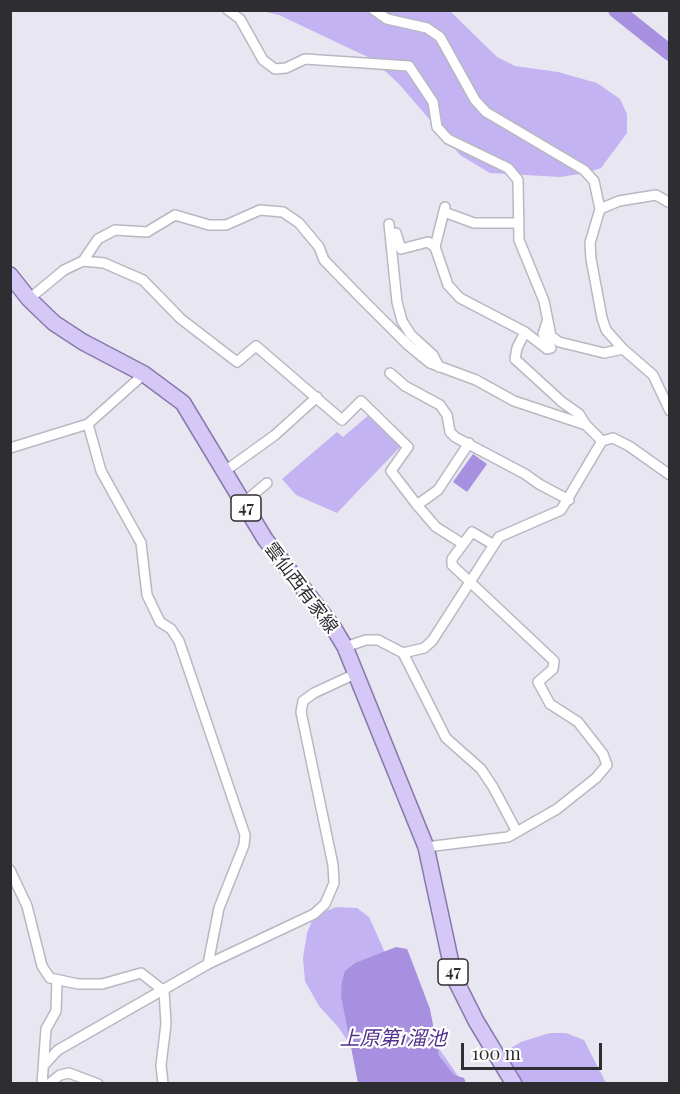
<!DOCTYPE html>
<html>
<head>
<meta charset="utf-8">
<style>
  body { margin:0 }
  #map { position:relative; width:680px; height:1094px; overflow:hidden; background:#e8e6f1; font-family:"Playfair Display",serif }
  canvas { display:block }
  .frame { position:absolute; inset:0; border:12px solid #2e2d31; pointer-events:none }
  .scale { position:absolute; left:461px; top:1043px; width:141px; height:27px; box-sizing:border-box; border:3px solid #2e2d31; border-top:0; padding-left:8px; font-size:18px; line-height:21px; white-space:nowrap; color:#2e2d31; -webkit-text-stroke:4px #fff; paint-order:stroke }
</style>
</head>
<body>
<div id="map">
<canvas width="680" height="1094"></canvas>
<div class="frame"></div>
<div class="scale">100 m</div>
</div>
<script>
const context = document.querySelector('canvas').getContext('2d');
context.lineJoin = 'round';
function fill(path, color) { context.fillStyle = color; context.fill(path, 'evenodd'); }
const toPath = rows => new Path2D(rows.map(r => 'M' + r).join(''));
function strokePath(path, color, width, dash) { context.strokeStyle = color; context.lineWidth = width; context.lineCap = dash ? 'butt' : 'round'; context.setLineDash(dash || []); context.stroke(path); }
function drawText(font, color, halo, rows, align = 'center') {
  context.font = font + ' "Playfair Display","Noto Sans JP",serif'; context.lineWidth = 4.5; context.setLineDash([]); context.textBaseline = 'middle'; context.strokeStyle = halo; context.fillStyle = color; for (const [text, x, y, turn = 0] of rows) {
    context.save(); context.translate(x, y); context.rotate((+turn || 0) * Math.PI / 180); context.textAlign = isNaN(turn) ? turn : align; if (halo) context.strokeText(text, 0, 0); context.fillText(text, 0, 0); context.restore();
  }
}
const green = toPath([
  [262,11,450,11,497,57,515,66,558,72,597,83,620,99,627,114,627,133,601,168,586,173,560,177,490,173,460,155,399,84,372,59,279,15],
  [369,415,401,446,337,513,296,495,282,479,337,432,343,437],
  [336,907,357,908,369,917,409,1006,463,1083,369,1074,339,1028,319,1006,305,981,303,958,307,933,314,916],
  [550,1033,566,1033,584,1040,606,1083,506,1083,504,1052,521,1042]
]);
const water = toPath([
  [473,454,487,464,467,492,453,482],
  [396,947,407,949,408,951,430,1009,439,1056,454,1075,464,1078,466,1083,358,1083,341,996,342,981,345,971,355,963]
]);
const river = toPath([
  [616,10,670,53]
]);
const minor = toPath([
  [228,10,240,19,263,60,275,69,286,68,305,59,409,66,433,102,437,127,448,139,508,168,518,180,519,240,544,301,551,336,559,342,604,353,623,349],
  [374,10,387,19,427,28,440,37,475,100,486,112,584,170,594,181,600,209,590,243,591,259,602,318,606,330,623,349,653,375,670,411],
  [445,207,435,247,448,285,460,298,525,332,547,349,551,348,543,334,547,322],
  [600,209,619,201,656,195,670,203],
  [444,212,474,223,517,223],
  [389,224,397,302,402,321,411,335,433,355,439,367],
  [396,233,401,249,428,242,435,247],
  [83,261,104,263,143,280,181,319,237,362,256,346,342,420,361,401,408,447,391,471,417,505,438,490,469,443],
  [29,299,64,270,83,261,98,239,115,230,147,232,175,215,209,225,226,225,260,210,283,212,299,223,319,247,324,260,359,296,408,345,430,363,476,380,514,401,586,425,602,441],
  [525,332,517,348,515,359,562,402,579,414,586,425],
  [390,373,405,386,440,405,447,415,450,432,455,437,525,474,539,484,569,500],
  [88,424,101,471,141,543,147,595,160,622,171,629,179,641,245,835,244,845,219,908,208,964],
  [10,448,88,424,144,374],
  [225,471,275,435,317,397],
  [243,503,267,483],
  [417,505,436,527,463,544],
  [345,647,366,640,378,640,403,653,424,648,432,641,499,537,561,510,602,441,613,438,629,446,670,475],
  [403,653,446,738,481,769,493,787,517,832],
  [426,847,508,837,557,809,596,778,607,765,603,754,578,722,550,704,538,682,553,669,554,661,452,565,452,559,472,532,494,545],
  [10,870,27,906,42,966,50,978,78,984,102,984,141,973,164,991,166,1024,161,1065,163,1084],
  [45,1064,58,1050,208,964,314,914,325,904,334,883,333,865,301,712,303,701,314,693,355,674],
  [42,1084,46,1029,56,1011,57,981],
  [49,1084,60,1075,69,1073,98,1084]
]);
const primary = toPath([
  [10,275,29,299,54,323,83,342,144,374,183,403,265,539,333,627,345,647,426,847,454,977,476,1021,514,1084]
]);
const shields = [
  [246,508,30],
  [453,972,30]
];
const shieldNames = [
  ["47",246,508],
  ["47",453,972]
];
const streetNames = [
  ["雲仙西有家線",301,588,53]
];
const waterNames = [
  ["上原第1溜池",393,1039]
];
fill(green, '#c3b3f2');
fill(water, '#a690df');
strokePath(river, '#a690df', 16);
strokePath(minor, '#b9b7c2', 12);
strokePath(primary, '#887aad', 18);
strokePath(minor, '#fff', 9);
strokePath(primary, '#d5c8f6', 15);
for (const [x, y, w] of shields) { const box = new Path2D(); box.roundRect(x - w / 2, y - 13, w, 26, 4.5); context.fillStyle = '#fff'; context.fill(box); strokePath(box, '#2e2d31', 1.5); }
drawText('bold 16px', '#2e2d31', null, shieldNames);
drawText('18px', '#2e2d31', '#fff', streetNames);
drawText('italic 20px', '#512f8b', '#fff', waterNames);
</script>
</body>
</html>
